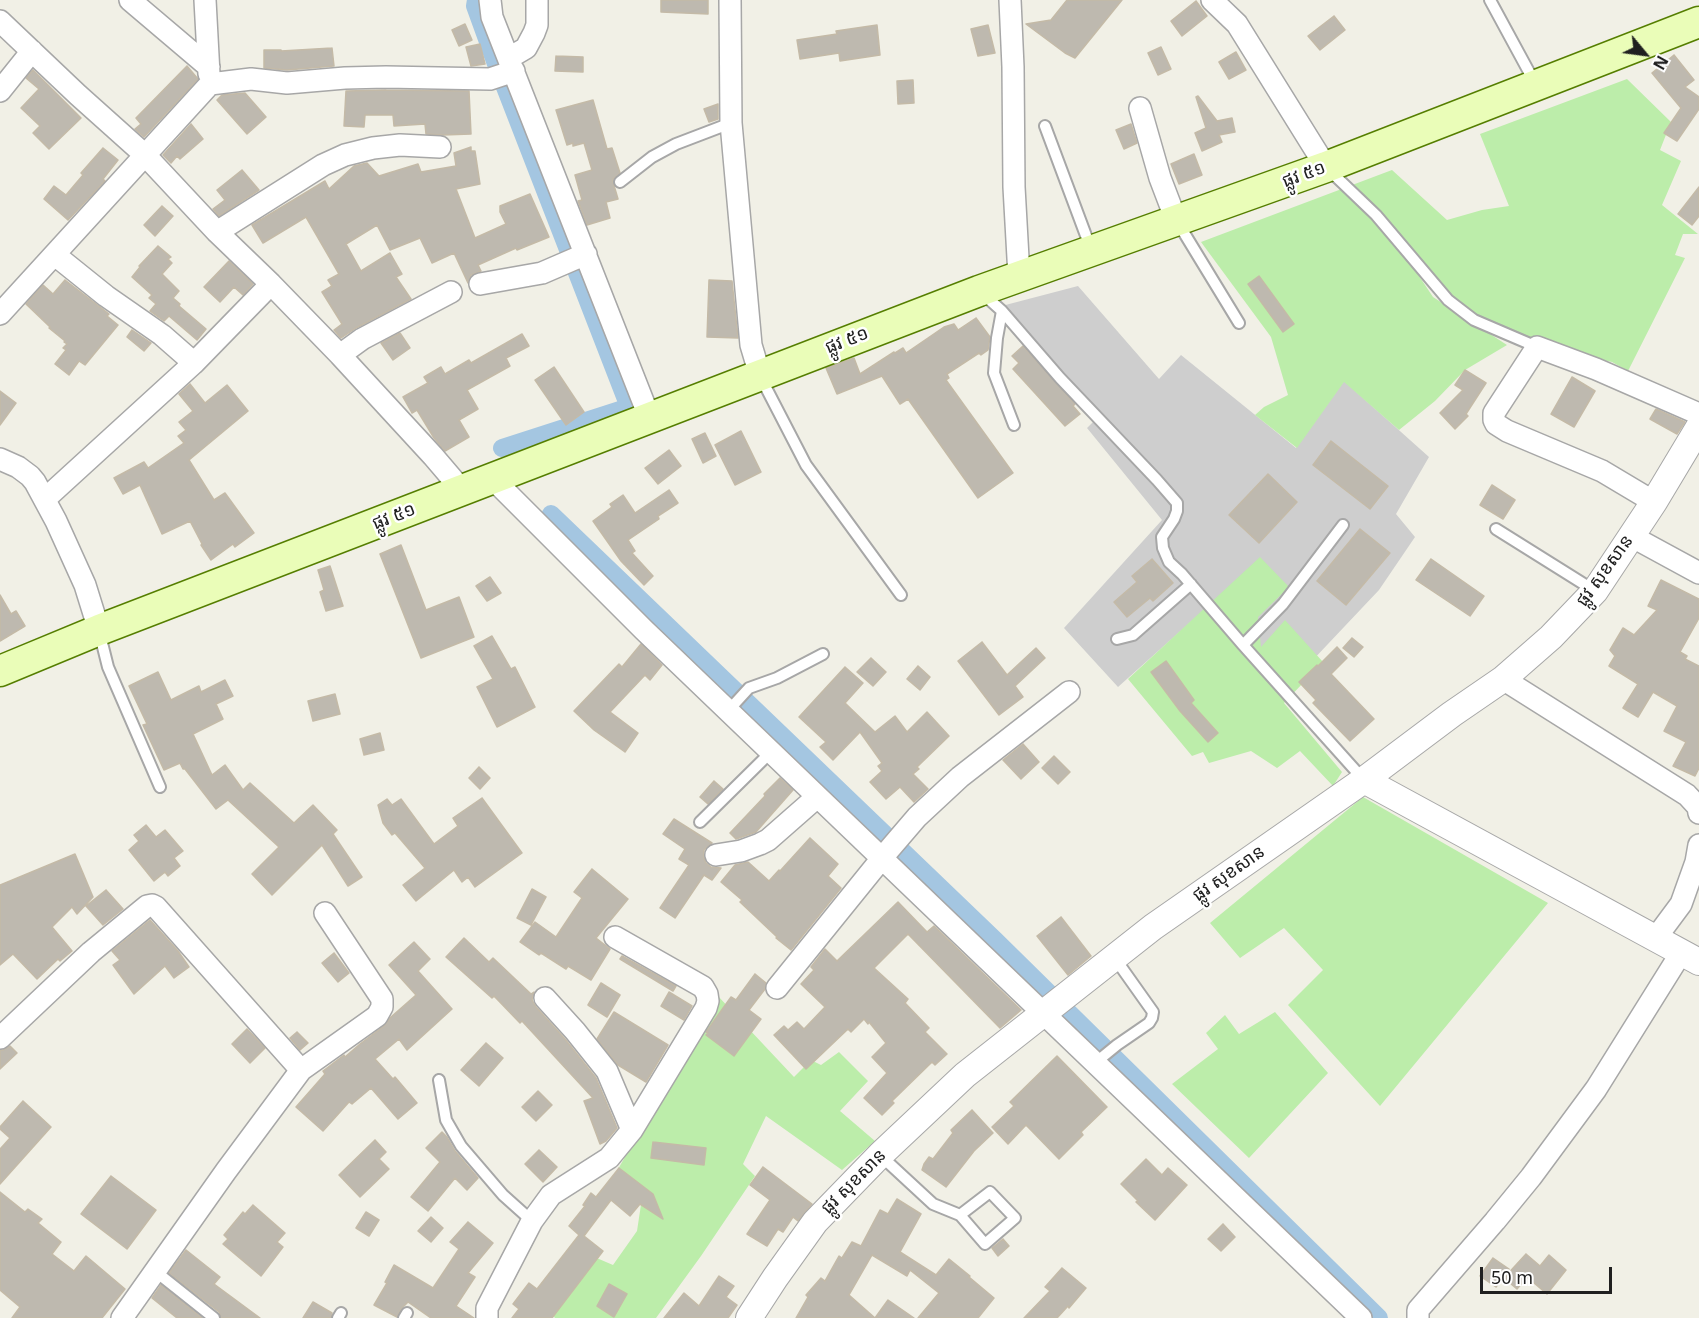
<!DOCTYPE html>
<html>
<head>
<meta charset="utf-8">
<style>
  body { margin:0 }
  #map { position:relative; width:1699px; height:1318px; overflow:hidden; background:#f1f0e6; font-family:"Noto Sans",sans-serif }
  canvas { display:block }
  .north { position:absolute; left:1615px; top:24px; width:60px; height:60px; -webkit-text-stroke:4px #fff; paint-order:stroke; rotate:119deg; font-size:16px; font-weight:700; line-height:24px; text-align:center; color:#202020 }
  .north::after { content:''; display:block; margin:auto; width:21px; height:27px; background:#202020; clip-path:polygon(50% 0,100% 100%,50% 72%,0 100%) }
  .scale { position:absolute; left:1480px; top:1267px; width:132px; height:27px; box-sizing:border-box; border:3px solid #202020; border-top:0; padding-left:8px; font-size:18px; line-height:21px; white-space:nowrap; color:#202020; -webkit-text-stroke:4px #fff; paint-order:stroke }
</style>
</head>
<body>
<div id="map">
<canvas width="1699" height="1318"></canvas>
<div class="north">N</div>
<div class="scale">50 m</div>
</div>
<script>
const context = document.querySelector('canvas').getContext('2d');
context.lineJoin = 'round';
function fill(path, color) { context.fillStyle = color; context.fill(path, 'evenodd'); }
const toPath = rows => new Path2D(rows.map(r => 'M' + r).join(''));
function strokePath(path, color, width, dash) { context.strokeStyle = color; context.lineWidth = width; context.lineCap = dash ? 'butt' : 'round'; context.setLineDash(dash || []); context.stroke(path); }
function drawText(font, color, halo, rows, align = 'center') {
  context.font = font + ' "Noto Sans","Noto Sans Khmer",sans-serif'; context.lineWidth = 5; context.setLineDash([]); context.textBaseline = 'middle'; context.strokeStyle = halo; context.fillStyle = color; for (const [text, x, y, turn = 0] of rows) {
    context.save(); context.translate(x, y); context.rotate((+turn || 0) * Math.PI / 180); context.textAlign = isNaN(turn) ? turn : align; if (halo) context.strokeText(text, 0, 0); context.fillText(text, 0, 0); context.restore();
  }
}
const religious = toPath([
  [1078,286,1159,379,1181,355,1296,448,1344,381,1429,457,1396,514,1415,537,1379,590,1276,699,1203,611,1118,687,1064,628,1162,520,1087,428,1094,421,994,308]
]);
const grass = toPath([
  [1627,79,1671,122,1660,150,1681,161,1662,205,1698,234,1683,234,1675,255,1685,258,1628,371,1612,362,1537,347,1448,300,1393,237,1433,297,1507,345,1465,370,1435,401,1399,430,1344,382,1297,448,1255,415,1264,407,1288,395,1271,337,1201,242,1392,170,1447,220,1482,210,1509,206,1480,134],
  [1260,557,1289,587,1258,617,1261,647,1285,620,1323,662,1284,703,1342,772,1333,786,1300,751,1277,768,1251,751,1209,763,1203,752,1192,756,1128,679],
  [1363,797,1548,903,1380,1106,1288,1005,1323,970,1284,928,1240,958,1210,923],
  [717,995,794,1077,811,1060,821,1065,839,1052,868,1081,840,1111,875,1141,842,1170,766,1116,743,1164,755,1176,701,1256,656,1318,555,1318,546,1307,585,1253,613,1265,637,1231,642,1198,617,1171],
  [1275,1012,1328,1073,1249,1158,1172,1084,1218,1049,1206,1033,1225,1015,1239,1034]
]);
const canal = toPath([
  [476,0,475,6,496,64,629,407,502,448],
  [551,514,995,940,1379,1318]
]);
const building = toPath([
  [661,0,708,0,708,14,661,12,661,0],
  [1067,0,1122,0,1075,58,1065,53,1026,24,1051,20,1067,0],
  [1196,1,1207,16,1182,36,1171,21,1196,1],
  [1334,16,1345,30,1320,50,1308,36,1334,16],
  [465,24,472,40,459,46,452,30,465,24],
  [877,25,880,55,840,61,839,53,800,59,797,40,837,34,836,31,877,25],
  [988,25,995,53,978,56,971,29,988,25],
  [480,44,485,64,471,66,466,47,480,44],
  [1161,47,1171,69,1158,75,1148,53,1161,47],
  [332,48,334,66,287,70,264,68,264,50,281,50,281,51,332,48],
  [1236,52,1246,70,1229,79,1219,62,1236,52],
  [1674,55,1694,80,1685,87,1699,97,1699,109,1677,141,1664,133,1681,108,1652,73,1674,55],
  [556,56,583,57,583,72,555,71,556,56],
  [187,66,198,79,144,137,135,129,141,124,136,118,187,66],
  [33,70,81,118,49,149,33,133,40,126,21,108,39,89,26,78,33,70],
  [913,80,914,103,898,104,897,81,913,80],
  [386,90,469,91,471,134,443,135,426,134,425,124,394,126,393,115,365,115,364,127,344,126,346,91,386,90],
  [245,93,266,117,247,134,217,100,222,95,245,93],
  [1198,96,1217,121,1232,118,1235,132,1219,135,1222,142,1202,151,1195,133,1206,128,1196,97,1198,96],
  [593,100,607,149,612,148,620,173,613,179,613,182,618,199,606,202,610,218,587,225,578,201,582,200,575,175,592,170,584,143,573,146,573,143,567,145,556,110,593,100],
  [718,104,718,119,709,122,704,109,718,104],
  [191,124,203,139,180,159,177,156,171,163,163,155,191,124],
  [1131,124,1137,143,1124,149,1116,130,1131,124],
  [471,147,471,151,475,151,480,184,456,189,475,238,506,224,500,212,500,206,530,194,549,237,517,250,516,248,478,265,481,271,471,275,468,283,454,253,432,263,420,238,390,250,377,225,346,244,361,271,390,253,402,274,396,277,411,299,356,328,341,338,334,330,342,324,322,292,332,286,328,280,339,274,306,217,263,243,252,225,325,181,329,189,354,166,367,163,379,176,418,164,421,172,456,166,454,153,471,147],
  [103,148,118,160,103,179,105,181,68,220,44,199,54,186,66,195,83,175,81,173,103,148],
  [1194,154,1202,175,1179,184,1171,164,1194,154],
  [242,170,259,190,219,216,213,209,225,200,217,190,242,170],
  [1699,187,1699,216,1692,225,1678,214,1699,187],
  [162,206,173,216,155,236,144,225,162,206],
  [158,246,171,257,168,259,172,263,162,274,179,291,173,298,180,304,179,306,206,329,197,340,169,316,164,321,150,311,156,304,149,298,152,295,132,277,140,267,139,266,158,246],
  [229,261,253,284,243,295,234,287,220,302,204,287,229,261],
  [1259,276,1294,324,1283,332,1248,284,1259,276],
  [65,280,109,314,107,316,118,325,85,365,79,361,69,375,55,364,66,350,63,348,67,344,64,342,65,341,49,328,50,327,26,304,43,285,53,294,65,280],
  [709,280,732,281,738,338,707,337,709,280],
  [976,318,990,337,988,350,981,355,979,353,947,374,949,378,946,380,1013,473,978,498,908,399,900,404,882,376,837,394,826,368,854,358,860,374,894,352,895,353,903,348,906,353,944,327,954,324,958,330,976,318],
  [132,330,151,343,144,351,127,337,132,330],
  [400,333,410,348,393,360,381,343,400,333],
  [522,334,529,346,506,358,510,366,467,390,478,409,459,420,469,437,445,451,434,438,417,410,412,413,403,397,428,383,424,377,441,367,445,374,469,360,471,363,522,334],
  [1023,346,1075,404,1073,406,1080,414,1065,426,1013,369,1019,363,1012,356,1023,346],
  [554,367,584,412,566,425,535,380,554,367],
  [1465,370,1486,383,1466,414,1468,416,1455,429,1440,413,1463,390,1455,385,1465,370],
  [1572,377,1595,391,1574,427,1551,414,1572,377],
  [190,384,205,403,227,385,248,411,189,460,214,500,225,493,254,533,235,547,233,544,211,560,201,545,202,544,190,521,162,534,140,485,123,494,114,478,144,462,148,468,184,443,178,436,186,430,179,422,193,411,179,394,190,384],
  [0,391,16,403,0,425,0,391],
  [1656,409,1685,422,1677,434,1650,419,1656,409],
  [741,431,761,472,735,485,715,445,741,431],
  [705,433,716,456,703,463,692,439,705,433],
  [1331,441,1388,486,1370,509,1313,465,1331,441],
  [669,450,681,466,658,484,645,468,669,450],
  [1268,474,1297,502,1259,543,1229,515,1268,474],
  [1492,485,1515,500,1503,519,1480,505,1492,485],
  [669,490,678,503,658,516,659,519,628,540,635,551,632,553,653,576,644,585,621,561,593,521,612,507,610,504,623,495,635,513,669,490],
  [1360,529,1390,553,1346,605,1317,581,1360,529],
  [401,545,426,610,459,597,474,637,421,658,380,554,401,545],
  [1152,559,1173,583,1153,601,1150,598,1127,617,1114,602,1137,582,1132,576,1152,559],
  [1431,559,1484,596,1470,616,1416,580,1431,559],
  [330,566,343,606,326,611,320,592,324,590,318,570,330,566],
  [490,577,501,593,487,601,476,586,490,577],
  [1661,580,1699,599,1699,618,1680,652,1687,656,1685,659,1699,666,1699,768,1695,776,1673,766,1686,742,1664,731,1677,706,1653,692,1638,717,1623,708,1638,684,1609,666,1615,656,1610,650,1623,628,1634,635,1657,610,1648,606,1661,580],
  [0,595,11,614,16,611,25,626,0,641,0,595],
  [492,636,511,669,515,667,535,707,497,727,477,687,493,679,474,646,492,636],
  [1352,638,1363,647,1354,657,1343,648,1352,638],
  [982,642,1007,675,1036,648,1045,658,1015,686,1023,697,999,715,958,661,982,642],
  [641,644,662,665,650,680,645,675,610,712,638,733,625,752,594,730,574,711,619,664,622,667,641,644],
  [1337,647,1347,658,1331,674,1374,719,1350,741,1313,703,1316,700,1299,682,1317,665,1318,666,1337,647],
  [871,658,886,672,873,686,857,672,871,658],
  [1166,661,1194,700,1191,703,1218,733,1208,742,1180,711,1151,672,1166,661],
  [918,666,930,677,920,690,907,679,918,666],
  [845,667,863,683,845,703,875,732,895,716,907,732,927,712,949,736,917,767,919,769,913,774,928,789,914,802,900,787,886,799,870,782,882,771,878,766,882,763,860,732,833,760,820,747,826,742,799,717,845,667],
  [158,672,171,700,199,686,201,692,225,680,233,696,216,704,223,719,193,734,212,775,225,765,243,790,250,783,294,823,313,805,337,830,333,834,362,877,348,886,322,845,272,895,252,874,279,847,228,800,216,809,185,769,183,769,180,763,164,770,143,725,147,724,129,686,158,672],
  [335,694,340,714,313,721,308,701,335,694],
  [380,733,384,750,364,755,360,739,380,733],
  [1023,744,1039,762,1021,779,1003,760,1023,744],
  [1054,756,1070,772,1058,784,1042,768,1054,756],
  [479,767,490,778,480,789,469,778,479,767],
  [780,778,793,790,756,832,736,839,730,833,765,796,764,794,780,778],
  [714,781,723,789,708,804,700,797,714,781],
  [482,798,522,853,475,887,468,877,462,882,454,870,416,901,403,885,425,868,395,833,392,835,383,823,378,805,387,799,392,805,401,799,434,844,458,826,453,818,482,798],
  [674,819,712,843,704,850,704,858,706,863,711,867,721,868,712,880,704,875,675,918,660,908,689,865,679,859,685,849,663,834,674,819],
  [146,825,156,837,165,830,183,851,174,858,180,866,168,876,165,872,154,881,129,850,139,841,134,835,146,825],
  [810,838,838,864,828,876,841,888,791,950,776,938,777,937,740,902,742,900,721,882,735,865,748,862,769,881,779,870,780,871,810,838],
  [75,854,93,897,77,914,72,907,52,927,72,951,60,961,58,959,37,979,13,954,0,965,0,885,75,854],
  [592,869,628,899,596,938,610,949,591,980,568,966,566,969,541,953,539,955,520,942,535,922,556,937,582,898,574,892,592,869],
  [532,889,546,897,531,925,517,918,532,889],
  [106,890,123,909,103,925,86,906,106,890],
  [898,902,927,932,934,926,1021,1010,1000,1028,908,934,874,968,908,999,905,1003,929,1028,925,1032,947,1054,935,1065,932,1062,892,1101,894,1103,882,1115,864,1098,887,1073,872,1057,886,1043,869,1022,868,1024,864,1019,851,1032,848,1029,806,1069,774,1035,784,1026,788,1030,797,1022,804,1029,825,1007,801,984,814,970,811,967,825,949,837,961,898,902],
  [1061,917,1091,956,1068,975,1037,936,1061,917],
  [150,920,178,951,189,967,174,978,165,966,134,994,113,965,120,960,112,951,150,920],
  [464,938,489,962,493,958,531,994,534,992,532,1000,536,1007,565,1039,596,1078,617,1128,606,1141,600,1144,584,1101,593,1098,522,1021,520,1023,494,996,492,998,446,957,464,938],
  [414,942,430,959,418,971,452,1009,407,1050,399,1039,375,1059,393,1079,395,1077,417,1103,398,1119,371,1088,352,1104,349,1102,323,1131,296,1107,325,1074,323,1071,344,1055,345,1057,360,1044,384,1026,391,1017,416,995,389,965,414,942],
  [334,953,349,973,338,982,322,963,334,953],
  [622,956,676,986,673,991,620,959,622,956],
  [755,974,766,983,765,989,749,1010,761,1019,734,1056,706,1035,708,1033,706,1032,731,997,736,1000,755,974],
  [601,983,620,995,607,1017,588,1005,601,983],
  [669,992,692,1006,684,1020,661,1006,669,992],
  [614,1012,668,1045,646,1082,618,1065,597,1039,614,1012],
  [247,1029,265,1048,250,1063,232,1044,247,1029],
  [297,1032,308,1043,300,1050,290,1038,297,1032],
  [486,1043,503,1058,479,1086,461,1070,486,1043],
  [10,1046,17,1053,0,1069,0,1050,3,1050,10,1046],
  [1057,1056,1107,1107,1081,1132,1083,1135,1059,1159,1026,1125,1008,1144,992,1127,1014,1106,1010,1102,1057,1056],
  [538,1091,552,1105,536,1121,522,1107,538,1091],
  [23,1101,51,1127,0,1184,0,1149,10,1138,0,1129,0,1127,23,1101],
  [972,1110,993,1133,974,1151,946,1187,922,1170,924,1164,929,1157,933,1159,953,1133,951,1130,972,1110],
  [442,1132,447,1137,455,1151,478,1178,467,1190,455,1178,428,1211,411,1197,440,1162,426,1148,442,1132],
  [375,1140,386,1152,379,1159,389,1169,360,1197,339,1175,375,1140],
  [653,1142,706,1148,704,1165,651,1158,653,1142],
  [539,1150,557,1167,543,1182,525,1164,539,1150],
  [1146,1159,1162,1175,1168,1168,1187,1185,1155,1220,1136,1202,1138,1201,1121,1184,1146,1159],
  [763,1167,812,1204,798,1221,793,1217,783,1232,778,1229,767,1246,747,1234,770,1200,750,1185,763,1167],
  [619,1168,653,1194,663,1219,640,1204,630,1216,611,1200,584,1236,603,1251,552,1318,512,1318,519,1309,513,1304,529,1283,537,1289,579,1235,569,1226,585,1206,583,1205,591,1193,596,1197,619,1168],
  [111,1176,156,1210,127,1249,81,1214,111,1176],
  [0,1192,25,1212,28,1209,42,1219,38,1223,61,1242,52,1254,74,1271,86,1256,125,1289,102,1318,12,1318,20,1307,0,1290,0,1192],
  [897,1199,921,1214,900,1252,936,1275,949,1259,970,1276,969,1277,994,1298,978,1318,918,1318,939,1293,910,1270,907,1276,872,1255,849,1295,875,1318,888,1300,914,1318,796,1318,808,1297,806,1295,821,1278,825,1281,839,1256,842,1258,852,1242,861,1246,880,1210,888,1214,897,1199],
  [253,1205,285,1233,277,1242,283,1247,261,1276,223,1244,228,1239,224,1235,243,1212,245,1214,253,1205],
  [366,1212,379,1220,369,1236,356,1228,366,1212],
  [431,1217,443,1228,431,1242,418,1231,431,1217],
  [468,1222,493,1243,468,1273,475,1277,456,1306,474,1318,431,1318,408,1302,401,1309,397,1317,374,1305,387,1283,385,1282,394,1265,433,1288,459,1249,450,1242,468,1222],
  [1223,1224,1235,1237,1221,1251,1208,1239,1223,1224],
  [1003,1239,1009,1246,998,1256,992,1248,1003,1239],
  [186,1250,220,1277,214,1284,260,1318,221,1318,219,1312,169,1273,186,1250],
  [1526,1254,1540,1266,1549,1255,1566,1270,1547,1294,1527,1277,1517,1289,1504,1278,1526,1254],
  [1493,1258,1509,1269,1496,1287,1480,1276,1493,1258],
  [1062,1268,1086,1288,1069,1308,1068,1306,1057,1318,1024,1318,1050,1291,1045,1287,1062,1268],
  [719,1276,734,1286,726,1297,737,1305,728,1318,664,1318,684,1293,699,1306,719,1276],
  [609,1284,627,1294,614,1317,597,1306,609,1284],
  [161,1285,202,1318,177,1318,152,1298,161,1285],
  [313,1302,332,1313,331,1318,303,1318,313,1302]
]);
const service = toPath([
  [1490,0,1535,83],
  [1045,126,1091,249],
  [1329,170,1376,215,1448,300,1474,320,1537,347],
  [620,182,652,157,676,144,731,123],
  [1178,223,1239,323],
  [982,293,1002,311,1060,378,1157,480,1177,503,1177,511,1174,519,1162,537,1163,548,1169,562,1182,574,1243,645,1364,780],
  [1002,311,997,338,994,373,1014,425],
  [761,378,806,465,901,595],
  [1496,529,1595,591],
  [99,631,108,667,160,787],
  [1117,639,1133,635,1191,584],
  [1243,645,1283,604,1343,525],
  [728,711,749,688,777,678,823,654],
  [700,822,771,752],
  [1095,1063,1117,1045,1149,1023,1152,1018,1153,1012,1114,957],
  [439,1080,446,1120,461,1146,503,1195,532,1221],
  [880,1155,933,1204,960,1215,985,1244,1015,1218,990,1192,960,1215],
  [155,1271,214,1318],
  [338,1318,341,1313],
  [404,1318,407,1313]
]);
const minor = toPath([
  [130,0,209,67],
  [205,0,209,74],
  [490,0,492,17,650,419],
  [730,0,731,123,751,345,760,375],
  [1010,0,1013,67,1014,187,1019,276],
  [1212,0,1237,24,1326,167],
  [0,21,78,95,145,155,217,232,271,284,340,355,433,456,462,490],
  [509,58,526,48,534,33,537,25,537,0],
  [0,91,32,51],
  [1140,108,1160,178,1176,220],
  [217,232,323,165,345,155,373,148,400,145,440,147],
  [55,255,106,296,162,335,194,363],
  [480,284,542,273,586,254],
  [0,314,210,84,251,79,287,83,345,78,386,77,490,79,514,71],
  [340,355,362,339,451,292],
  [0,459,18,467,30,476,35,482,56,521,85,585,99,630],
  [492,478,644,630,1361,1318],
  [45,499,194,363,271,284],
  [1654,502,1602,471,1507,431,1496,424,1494,420,1494,413,1537,347,1596,369,1699,414],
  [1631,536,1699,573],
  [1503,679,1687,795,1698,807,1699,813],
  [716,855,741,851,760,844,768,840,817,797],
  [1655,939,1681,904,1696,862,1699,845],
  [777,988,887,852,917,817,960,777,1069,692],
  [545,998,575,1031,607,1071,632,1130],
  [0,1038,91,952,147,906,152,905,156,907,301,1070],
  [122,1318,226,1171,301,1070,377,1016,382,1007,382,999,325,913],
  [487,1318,487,1308,532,1221,551,1195,609,1158,632,1130,706,1008,708,1001,707,994,703,987,615,937],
  [1418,1318,1418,1310,1495,1221,1531,1177,1596,1089,1681,953]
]);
const tertiary = toPath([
  [1364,780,1699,962],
  [749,1318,775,1278,815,1222,880,1155,965,1075,1153,927,1364,780,1452,714,1503,679,1551,637,1595,591,1654,502,1699,427]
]);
const secondary = toPath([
  [0,671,99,630,979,291,1326,167,1699,22]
]);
const streetNames = [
  ["ផ្លូវ ៥១",1304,175,-20],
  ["ផ្លូវ ៥១",847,341,-21],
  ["ផ្លូវ ៥១",394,517,-21],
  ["ផ្លូវ សុខសាន",1605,571,-54],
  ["ផ្លូវ សុខសាន",1229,874,-35],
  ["ផ្លូវ សុខសាន",854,1182,-45]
];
fill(religious, '#cecece');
fill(grass, '#bcedaa');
strokePath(canal, '#a4c6e1', 18);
fill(building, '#beb9af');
strokePath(building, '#c4baa7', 1.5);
strokePath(service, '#a7a7a7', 14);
strokePath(minor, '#a7a7a7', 24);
strokePath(tertiary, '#a7a7a7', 28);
strokePath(secondary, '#557e00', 33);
strokePath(service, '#fff', 10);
strokePath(minor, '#fff', 21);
strokePath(tertiary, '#fff', 26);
strokePath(secondary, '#eafdb8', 30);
drawText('18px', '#202020', '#fff', streetNames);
</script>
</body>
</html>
